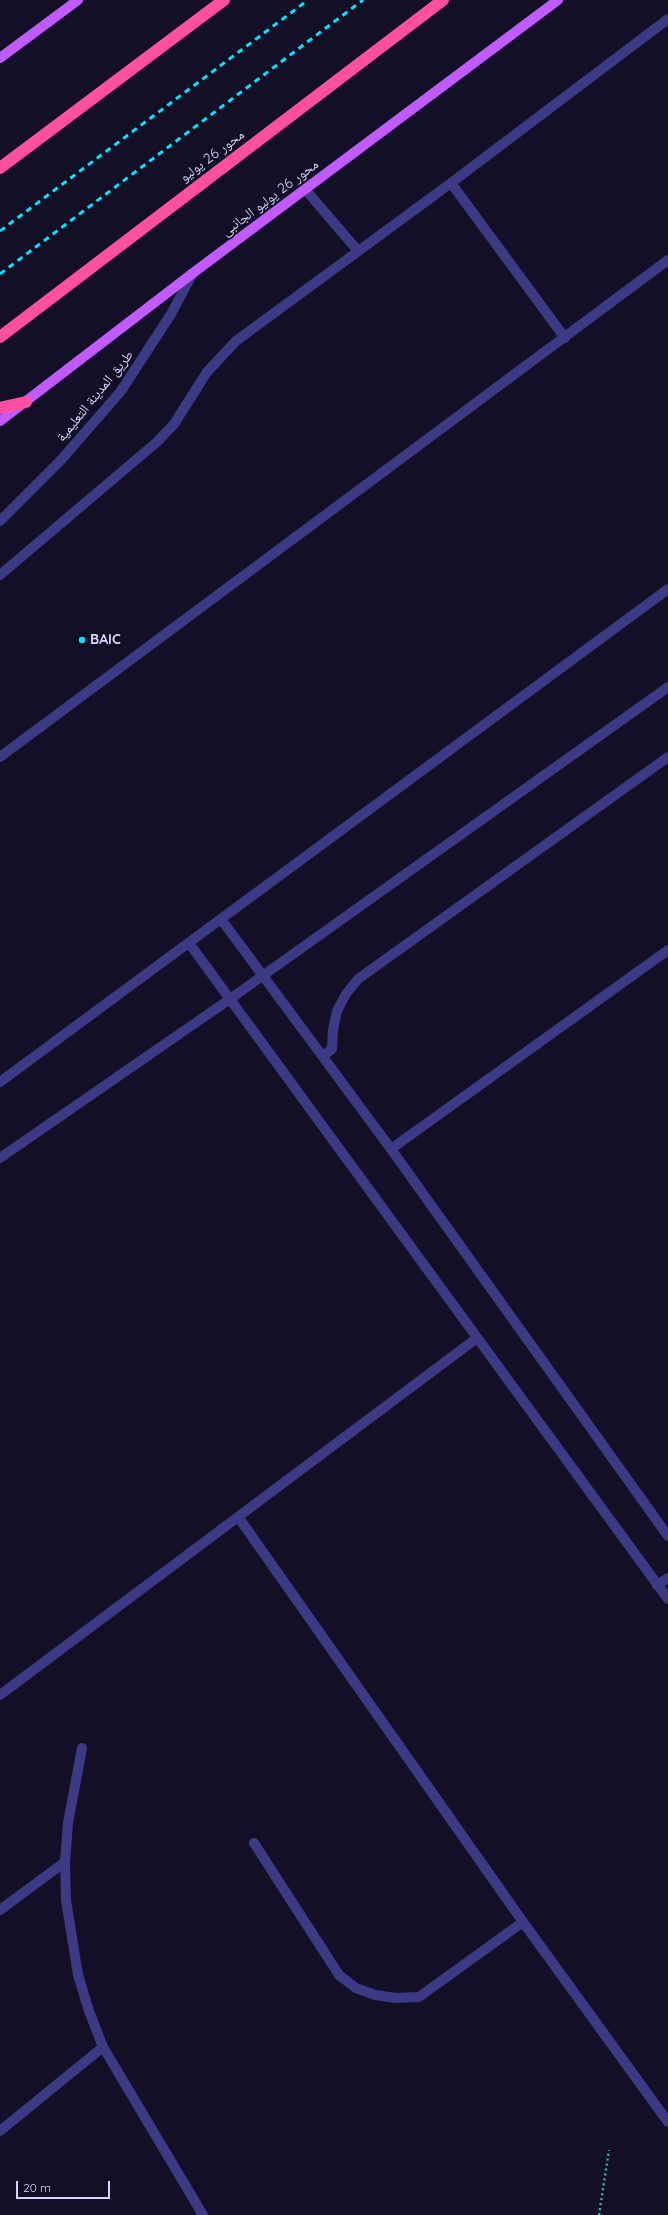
<!DOCTYPE html>
<html>
<head>
<meta charset="utf-8">
<style>
  body { margin:0 }
  #map { position:relative; width:668px; height:2215px; overflow:hidden; background:#130f26; font-family:Quicksand,sans-serif }
  canvas { display:block }
  .scale { position:absolute; left:16px; top:2181px; width:94px; height:18px; box-sizing:border-box; border:2px solid #d9d4ff; border-top:0; padding-left:5px; font-size:12px; line-height:14px; white-space:nowrap; color:#d9d4ff; -webkit-text-stroke:3px #130f26; paint-order:stroke }
</style>
</head>
<body>
<div id="map">
<canvas width="668" height="2215"></canvas>
<div class="scale">20 m</div>
</div>
<script>
const context = document.querySelector('canvas').getContext('2d');
context.lineJoin = 'round';
const toPath = rows => new Path2D(rows.map(r => 'M' + r).join(''));
function strokePath(path, color, width, dash) { context.strokeStyle = color; context.lineWidth = width; context.lineCap = dash ? 'butt' : 'round'; context.setLineDash(dash || []); context.stroke(path); }
function drawText(font, color, halo, rows, align = 'center') {
  context.font = font + ' Quicksand,"Noto Naskh Arabic",sans-serif'; context.lineWidth = 3.5; context.setLineDash([]); context.textBaseline = 'middle'; context.strokeStyle = halo; context.fillStyle = color; for (const [text, x, y, turn = 0] of rows) {
    context.save(); context.translate(x, y); context.rotate((+turn || 0) * Math.PI / 180); context.textAlign = isNaN(turn) ? turn : align; if (halo) context.strokeText(text, 0, 0); context.fillText(text, 0, 0); context.restore();
  }
}
const path = toPath([
  [599,2215,609,2150]
]);
const minor = toPath([
  [451,183,565,338],
  [305,189,358,251],
  [0,521,61,460,121,391,171,314,193,273],
  [0,575,157,442,174,424,207,372,236,341,451,183,668,19],
  [0,757,668,260],
  [221,919,391,1149,668,1536],
  [189,943,668,1599],
  [324,1055,332,1049,333,1030,337,1011,346,994,358,979,668,757],
  [0,1082,668,589],
  [391,1149,668,950],
  [0,1158,230,999,668,687],
  [239,1518,523,1922,668,2122],
  [657,1585,668,1578],
  [0,1695,477,1338],
  [82,1748,68,1823,65,1862,66,1900,78,1975,89,2011,103,2047,203,2215],
  [254,1843,339,1975,356,1988,375,1995,396,1998,419,1997,523,1922],
  [0,1910,65,1862],
  [0,2131,103,2047]
]);
const major = toPath([
  [0,58,78,0],
  [0,421,193,273,558,0]
]);
const highway = toPath([
  [0,168,224,0],
  [0,337,443,0],
  [0,408,26,402]
]);
const rail = toPath([
  [0,231,308,0],
  [0,274,363,0]
]);
const markers = [
  [82,640,4,"#00e5ff"]
];
const streetNames = [
  ["محور 26 يوليو",212,156,-37],
  ["محور 26 يوليو الجانبى",270,198,-37],
  ["طريق المدينة التعليمية",95,396,-51]
];
const poiNames = [
  ["BAIC",90,640]
];
strokePath(path, '#2fb8b0', 2.5, [2, 3]);
strokePath(minor, '#3d3a85', 10);
strokePath(major, '#c25bff', 10);
strokePath(highway, '#ff4fa3', 12);
strokePath(rail, '#00e5ff', 3, [6, 5]);
for (const [x, y, r, color] of markers) { const dot = new Path2D(); dot.arc(x, y, r, 0, 2 * Math.PI); context.fillStyle = color; context.fill(dot); strokePath(dot, '#130f26', 1.5); }
drawText('14px', '#d9d4ff', '#130f26', streetNames);
drawText('bold 14px', '#d9d4ff', '#130f26', poiNames, 'left');
</script>
</body>
</html>
